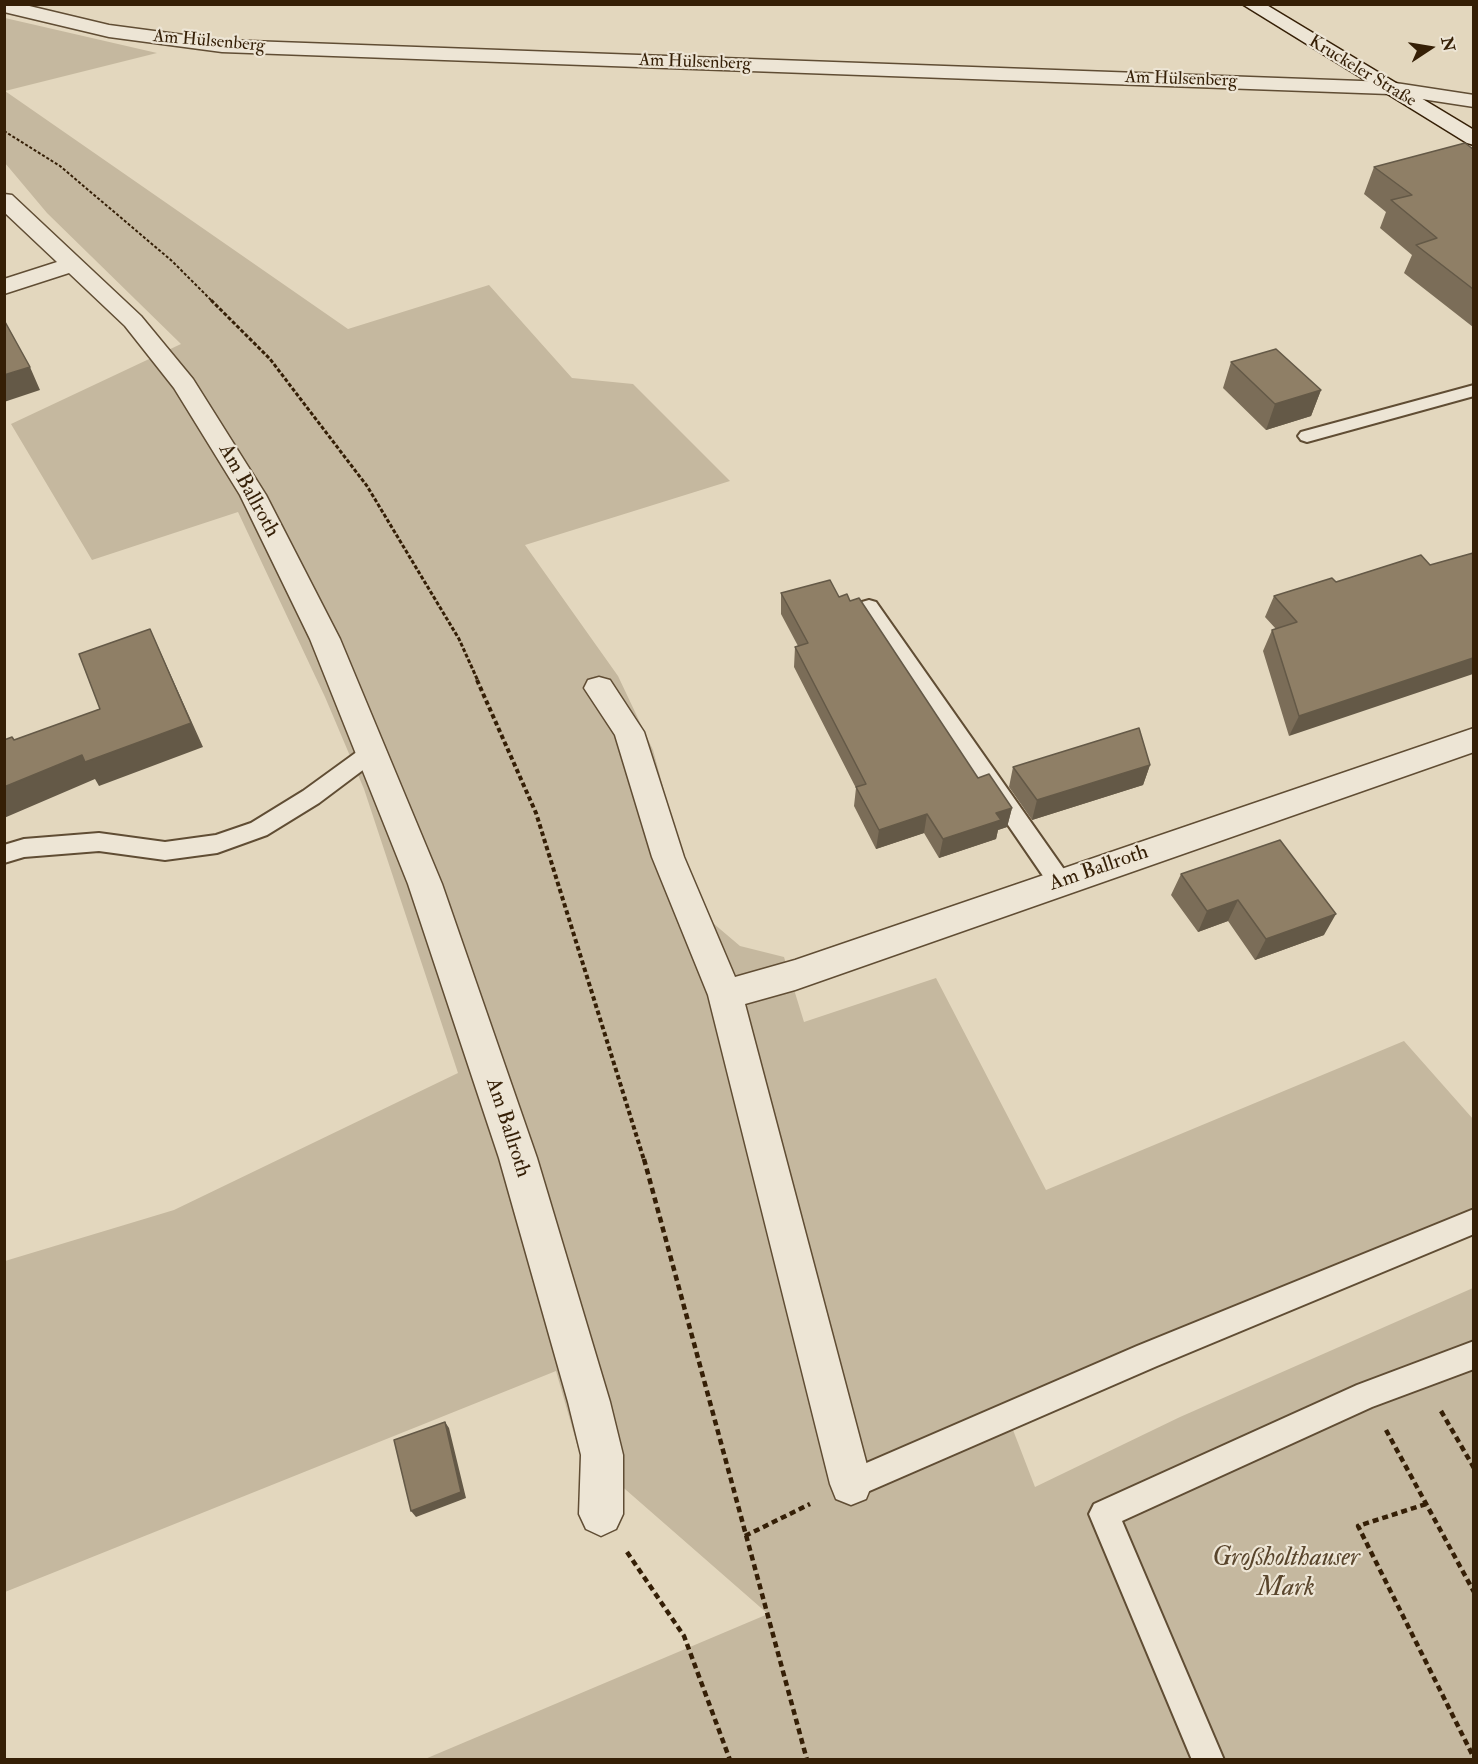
<!DOCTYPE html>
<html>
<head>
<meta charset="utf-8">
<style>
  body { margin:0 }
  #map { position:relative; width:1478px; height:1764px; overflow:hidden; background:#e3d7be; font-family:"IM FELL Double Pica",serif }
  canvas { display:block }
  .frame { position:absolute; inset:0; border:6px solid #351f06; pointer-events:none }
  .north { position:absolute; left:1400px; top:18px; width:60px; height:60px; -webkit-text-stroke:4px #ede5d5; paint-order:stroke; rotate:78deg; font-size:16px; font-weight:700; line-height:24px; text-align:center; color:#351f06 }
  .north::after { content:''; display:block; margin:auto; width:21px; height:27px; background:#351f06; clip-path:polygon(50% 0,100% 100%,50% 72%,0 100%) }
</style>
</head>
<body>
<div id="map">
<canvas width="1478" height="1764"></canvas>
<div class="frame"></div>
<div class="north">N</div>
</div>
<script>
const context = document.querySelector('canvas').getContext('2d');
context.lineJoin = 'round';
function fill(path, color) { context.fillStyle = color; context.fill(path, 'evenodd'); }
const toPath = rows => new Path2D(rows.map(r => 'M' + r).join(''));
function strokePath(path, color, width, dash) { context.strokeStyle = color; context.lineWidth = width; context.lineCap = dash ? 'butt' : 'round'; context.setLineDash(dash || []); context.stroke(path); }
function drawText(font, color, halo, rows, align = 'center') {
  context.font = font + ' "IM FELL Double Pica",serif'; context.lineWidth = 4.5; context.setLineDash([]); context.textBaseline = 'middle'; context.strokeStyle = halo; context.fillStyle = color; for (const [text, x, y, turn = 0] of rows) {
    context.save(); context.translate(x, y); context.rotate((+turn || 0) * Math.PI / 180); context.textAlign = isNaN(turn) ? turn : align; if (halo) context.strokeText(text, 0, 0); context.fillText(text, 0, 0); context.restore();
  }
}
const green = toPath([
  [5,18,157,53,5,91,348,329,489,285,572,378,633,384,730,481,525,545,618,676,653,750,675,831,707,918,740,946,784,957,804,1022,936,978,1046,1190,1404,1041,1473,1119,1473,1221,1008,1417,1035,1487,1180,1417,1473,1288,1473,1759,425,1759,768,1614,578,1448,556,1371,5,1592,5,1261,174,1210,458,1073,364,789,325,697,238,512,92,560,11,424,181,344,47,213,5,163]
]);
const pathFar3 = toPath([
  [4,131,60,166,172,261,213,302]
]);
const pathFar2 = toPath([
  [211,300,270,359,367,486,459,639,478,681]
]);
const pathFar1 = toPath([
  [477,680,536,813,644,1160]
]);
const path = toPath([
  [644,1159,807,1760],
  [1441,1411,1474,1468],
  [1386,1430,1474,1592],
  [1426,1504,1358,1526,1474,1758],
  [745,1536,810,1504],
  [627,1552,684,1636,730,1760]
]);
const lane = toPath([
  [1474,385,1474,396,1307,442,1301,440,1298,436,1301,432,1474,385],
  [869,600,876,602,1068,875,1071,882,1068,889,1060,891,1052,889,862,612,859,607,862,602,869,600],
  [372,744,379,746,383,752,379,758,319,803,267,835,217,853,165,860,99,851,24,857,4,863,4,845,24,839,99,833,165,842,216,835,251,823,303,791,365,746,372,744],
  [1474,1209,1474,1234,1157,1366,851,1499,841,1494,836,1484,841,1474,1137,1346,1474,1209],
  [1474,1341,1474,1369,1372,1407,1122,1521,1224,1760,1192,1760,1089,1514,1094,1504,1357,1385,1474,1341]
]);
const street = toPath([
  [4,4,21,4,109,25,222,40,1389,82,1474,95,1474,107,1389,94,222,52,109,37,4,12,4,4],
  [4,194,12,195,141,316,193,379,266,495,340,639,442,884,537,1158,610,1402,623,1455,623,1514,616,1529,601,1536,586,1529,579,1514,581,1455,568,1402,499,1158,408,884,310,639,240,495,174,388,125,326,69,273,4,294,4,279,57,262,4,212,4,194],
  [599,677,610,680,644,732,684,857,735,977,795,960,1474,728,1474,752,795,990,745,1004,872,1484,866,1499,851,1505,836,1499,830,1484,708,995,652,857,615,735,584,688,588,680,599,677]
]);
const secondary = toPath([
  [1242,4,1265,4,1474,130,1474,145,1467,143,1242,4]
]);
const wall = toPath([
  [1473,149,1473,327,1404,273,1412,255,1380,228,1386,212,1364,194,1374,167],
  [1231,362,1321,390,1311,416,1266,430,1223,388],
  [1421,555,1289,736,1263,651,1272,630,1276,629,1265,617,1274,596,1336,582],
  [781,593,839,597,850,601,978,778,1012,808,1007,827,998,830,996,839,939,858,924,833,876,849,854,806,856,788,794,667,795,647,798,646,781,614],
  [1150,765,1143,785,1032,820,1009,787,1013,767],
  [1181,874,1324,935,1255,960,1228,921,1198,932,1171,895]
]);
const shadedWall = toPath([
  [30,367,40,390,4,402,4,375],
  [1321,390,1311,416,1266,430,1275,404],
  [150,629,203,747,99,786,95,779,4,818,4,787,82,755],
  [1473,658,1473,674,1289,736,1299,716],
  [1150,765,1143,785,1032,820,1037,800],
  [1012,808,1007,827,998,830,996,839,939,858,943,839,996,813],
  [927,814,924,833,876,849,879,830],
  [1238,900,1228,921,1198,932,1207,911],
  [1336,914,1324,935,1255,960,1266,939],
  [445,1422,449,1428,466,1498,416,1517,411,1511]
]);
const building = toPath([
  [1465,143,1473,149,1473,289,1416,245,1437,238,1391,200,1412,195,1374,167,1465,143],
  [4,320,30,367,4,375,4,320],
  [1276,349,1321,390,1275,404,1231,362,1276,349],
  [1473,553,1473,658,1299,716,1272,630,1297,622,1274,596,1332,578,1336,582,1421,555,1430,565,1473,553],
  [830,580,839,597,847,594,850,601,859,598,978,778,989,774,1012,808,996,813,1001,820,943,839,927,814,879,830,856,787,866,784,795,647,808,643,781,593,830,580],
  [150,629,191,723,85,762,82,755,4,787,4,740,12,737,14,740,100,709,79,654,150,629],
  [1139,728,1150,765,1037,800,1013,767,1139,728],
  [1280,840,1336,914,1266,939,1238,900,1207,911,1181,874,1280,840],
  [445,1422,461,1492,411,1511,394,1440,445,1422]
]);
const farStreetnames = [
  ["Am Hülsenberg",209,42,5],
  ["Am Hülsenberg",695,63,2],
  ["Kruckeler Straße",1362,72,31],
  ["Am Hülsenberg",1181,80,2]
];
const streetNames = [
  ["Am Ballroth",248,491,61],
  ["Am Ballroth",1099,869,-19],
  ["Am Ballroth",507,1128,72]
];
const nearParknames = [
  ["Großholthauser",1286,1559],
  ["Mark",1286,1589]
];
fill(green, '#c5b89f');
strokePath(lane, '#604d34', 4);
strokePath(street, '#604d34', 3);
strokePath(secondary, '#351f06', 3);
strokePath(pathFar3, '#351f06', 2, [3, 2]);
strokePath(pathFar2, '#351f06', 3, [4, 2]);
strokePath(pathFar1, '#351f06', 4, [4.5, 3]);
strokePath(path, '#351f06', 4.5, [6, 4]);
fill(lane, '#ede5d5');
fill(street, '#ede5d5');
fill(secondary, '#ede5d5');
fill(wall, '#7b6d58');
fill(shadedWall, '#645947');
fill(building, '#8f7f66');
strokePath(building, '#645947', 1.5);
drawText('18px', '#351f06', '#ede5d5', farStreetnames);
drawText('21px', '#351f06', '#ede5d5', streetNames);
drawText('italic 26px', '#59452c', '#ede5d5', nearParknames);
</script>
</body>
</html>
